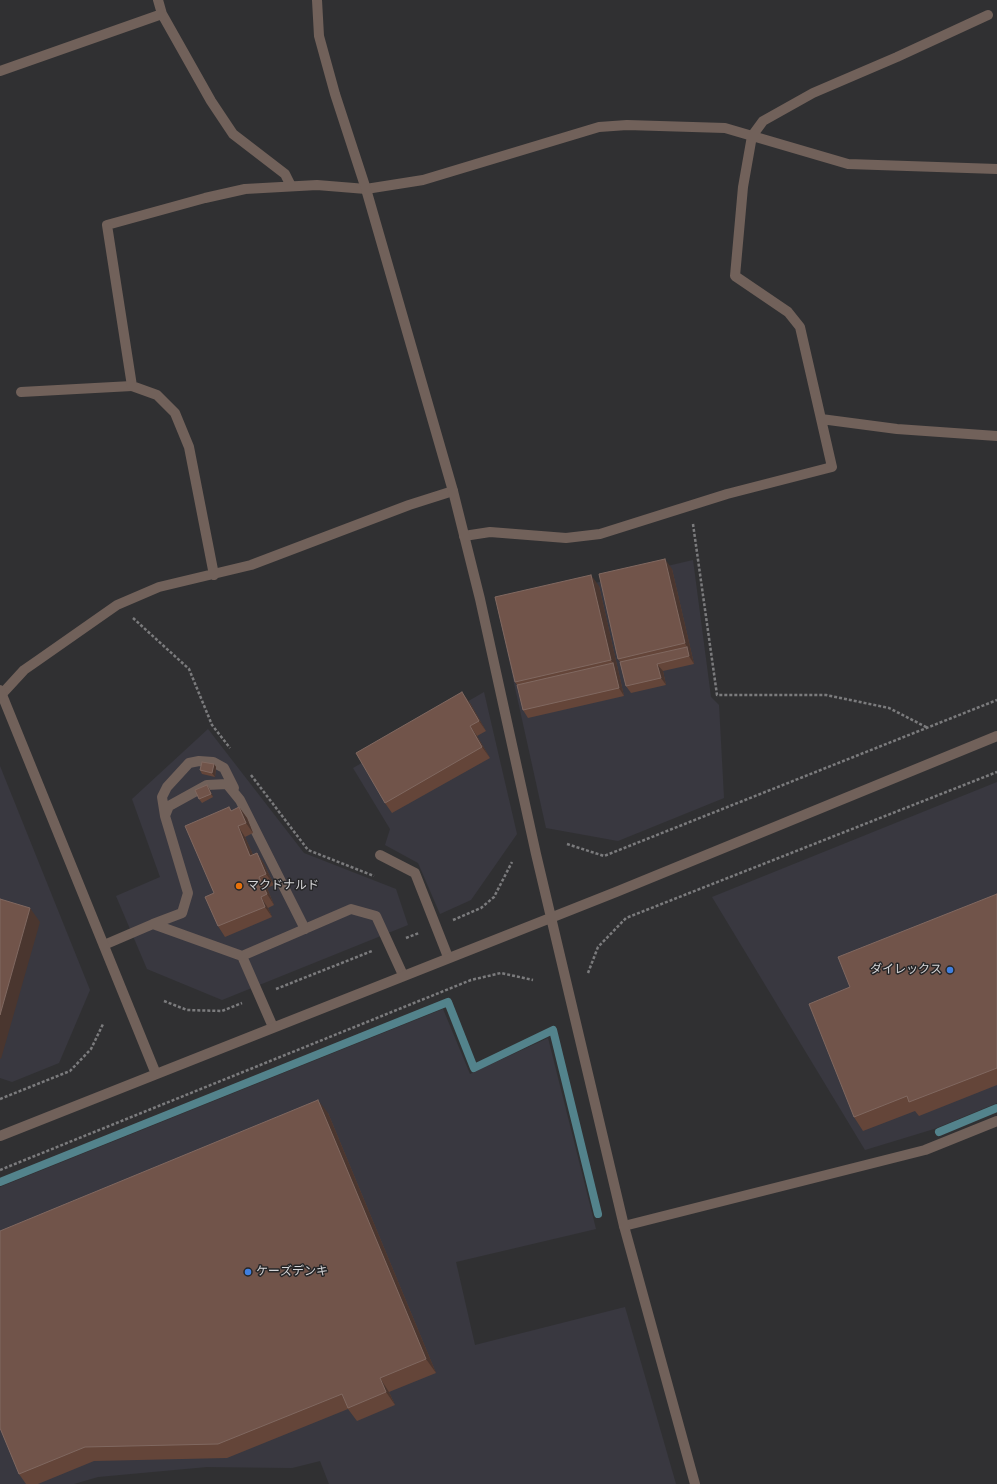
<!DOCTYPE html>
<html>
<head>
<meta charset="utf-8">
<style>
  body { margin:0 }
  canvas { display:block; background:#303032 }
</style>
</head>
<body>
<canvas width="997" height="1484"></canvas>
<script>
const context = document.querySelector('canvas').getContext('2d');
context.lineJoin = 'round';
function fill(path, color) { context.fillStyle = color; context.fill(path, 'evenodd'); }
const toPath = rows => new Path2D(rows.map(r => 'M' + r).join(''));
function strokePath(path, color, width, dash) { context.strokeStyle = color; context.lineWidth = width; context.lineCap = dash ? 'butt' : 'round'; context.setLineDash(dash || []); context.stroke(path); }
function drawText(font, color, halo, rows, align = 'center') {
  context.font = font + ' "Source Serif 4","Noto Sans JP",serif'; context.lineWidth = 3; context.setLineDash([]); context.textBaseline = 'middle'; context.strokeStyle = halo; context.fillStyle = color; for (const [text, x, y, turn = 0] of rows) {
    context.save(); context.translate(x, y); context.rotate((+turn || 0) * Math.PI / 180); context.textAlign = isNaN(turn) ? turn : align; if (halo) context.strokeText(text, 0, 0); context.fillText(text, 0, 0); context.restore();
  }
}
const built = toPath([
  [693,560,711,697,719,705,724,798,618,841,546,828,497,606],
  [484,692,517,834,471,900,440,914,418,863,385,845,390,829,353,768],
  [208,729,304,853,396,889,408,925,222,1000,147,969,116,896,160,877,132,799],
  [0,766,90,990,59,1063,12,1082,0,1078],
  [997,782,997,1103,934,1129,865,1150,712,897],
  [443,1009,470,1074,548,1038,596,1229,456,1262,475,1345,625,1307,676,1484,329,1484,320,1461,292,1468,207,1467,98,1477,74,1484,0,1484,0,1187]
]);
const stream = toPath([
  [939,1132,997,1108],
  [0,1182,448,1002,474,1068,553,1030,598,1214]
]);
const path = toPath([
  [693,524,717,695,826,695,889,708,928,728],
  [133,618,189,669,212,725,230,748],
  [251,775,308,850,374,876],
  [567,844,604,856,997,700],
  [453,920,481,908,494,897,512,862],
  [406,938,419,933],
  [588,973,598,947,626,918,997,772],
  [276,989,372,951],
  [164,1001,187,1010,222,1011,242,1003],
  [0,1099,70,1071,91,1049,103,1024],
  [0,1170,471,980,501,973,533,980]
]);
const service = toPath([
  [21,392,132,386],
  [165,816,162,797,167,787,189,763,199,761,213,762,224,768,234,788],
  [380,855,415,873,448,957],
  [153,924,182,913,188,893,165,816,169,806,207,785,227,784,240,800,305,929],
  [104,945,153,924,242,956,273,1027],
  [242,956,351,909,376,916,403,975]
]);
const minor = toPath([
  [158,0,162,14,211,101,233,134,285,174,291,186],
  [0,71,162,14],
  [821,419,897,429,997,436],
  [464,536,490,532,566,538,600,534,727,494,832,467,800,327,788,312,735,276,743,187,752,136,763,121,813,93,897,57,988,15],
  [214,575,189,447,175,413,157,395,132,386,107,225,205,198,245,189,317,185,366,189,423,180,599,127,627,125,725,128,848,164,997,169],
  [0,696,24,670,37,661,117,605,159,587,251,565,409,505,453,491],
  [624,1226,925,1150,997,1121]
]);
const tertiary = toPath([
  [317,0,319,36,335,94,366,189,453,491,480,599,536,854,624,1226,695,1484],
  [0,690,156,1074],
  [0,1136,616,892,997,736]
]);
const wall = toPath([
  [672,569,694,664,663,671,666,685,631,693,626,686,620,662,618,659],
  [599,586,624,696,528,718,523,710,517,685,515,682],
  [470,703,486,731,477,736,490,758,392,813,385,803],
  [214,764,216,767,215,777,202,774,200,770],
  [209,788,213,797,202,803,199,799],
  [229,807,232,811,239,807,247,818,253,833,245,837,253,855,257,853,264,864,274,885,267,888,274,905,268,908,272,917,225,937,218,926,214,893],
  [997,894,997,1085,919,1116,915,1111,863,1131,854,1117,850,987],
  [328,1113,436,1373,389,1392,395,1405,357,1421,348,1409,227,1458,94,1461,38,1484,26,1484,19,1474]
]);
const shadedWall = toPath([
  [665,559,672,569,694,664,689,656,687,647,685,643],
  [591,575,599,586,624,696,619,688,613,663,611,660],
  [657,664,663,671,666,685,661,678],
  [462,692,470,703,486,731,479,721],
  [470,726,477,736,490,758,482,747],
  [214,764,216,767,215,777,212,773],
  [207,785,209,788,213,797,211,794],
  [239,807,247,818,253,833,246,823],
  [238,826,245,837,258,866,250,856],
  [257,853,264,864,274,885,266,874],
  [259,877,267,888,274,905,267,894],
  [261,897,268,908,272,917,265,907],
  [30,908,40,922,1,1059,0,1058,0,1015],
  [318,1100,328,1113,436,1373,426,1359],
  [380,1378,389,1392,395,1405,386,1392]
]);
const building = toPath([
  [665,559,685,643,618,659,599,574,665,559],
  [591,575,611,660,515,682,495,597,591,575],
  [687,647,689,656,657,664,661,678,626,686,620,662,687,647],
  [613,663,619,688,523,710,517,685,613,663],
  [462,692,479,721,470,726,482,747,385,803,356,753,462,692],
  [202,762,214,764,212,773,200,770,202,762],
  [207,785,211,794,199,799,195,790,207,785],
  [229,807,231,811,239,807,246,823,238,826,250,856,257,853,266,874,259,877,267,894,261,897,265,907,218,926,205,897,214,893,185,826,229,807],
  [997,894,997,1068,909,1102,907,1096,854,1117,809,1004,850,987,838,957,997,894],
  [0,899,30,908,0,1015,0,899],
  [318,1100,426,1359,380,1378,386,1392,348,1408,342,1394,218,1444,85,1447,19,1474,0,1428,0,1231,318,1100]
]);
const markers = [
  [239,886,4,"#e8710a"],
  [950,970,4,"#3f7fe0"],
  [248,1272,4,"#3f7fe0"]
];
const poiNames = [
  ["マクドナルド",247,886],
  ["ダイレックス",942,970,"right"],
  ["ケーズデンキ",256,1272]
];
fill(built, '#393840');
strokePath(stream, '#53838c', 8);
strokePath(path, '#7b7b7d', 2.5, [3, 2]);
strokePath(service, '#71615a', 10);
strokePath(minor, '#71615a', 10);
strokePath(tertiary, '#71615a', 10);
fill(wall, '#644539');
fill(shadedWall, '#4a362f');
fill(building, '#71544a');
strokePath(building, '#806860', 1);
for (const [x, y, r, color] of markers) { const dot = new Path2D(); dot.arc(x, y, r, 0, 2 * Math.PI); context.fillStyle = color; context.fill(dot); strokePath(dot, '#262628', 1.5); }
drawText('12px', '#d5d5d7', '#262628', poiNames, 'left');
</script>
</body>
</html>
